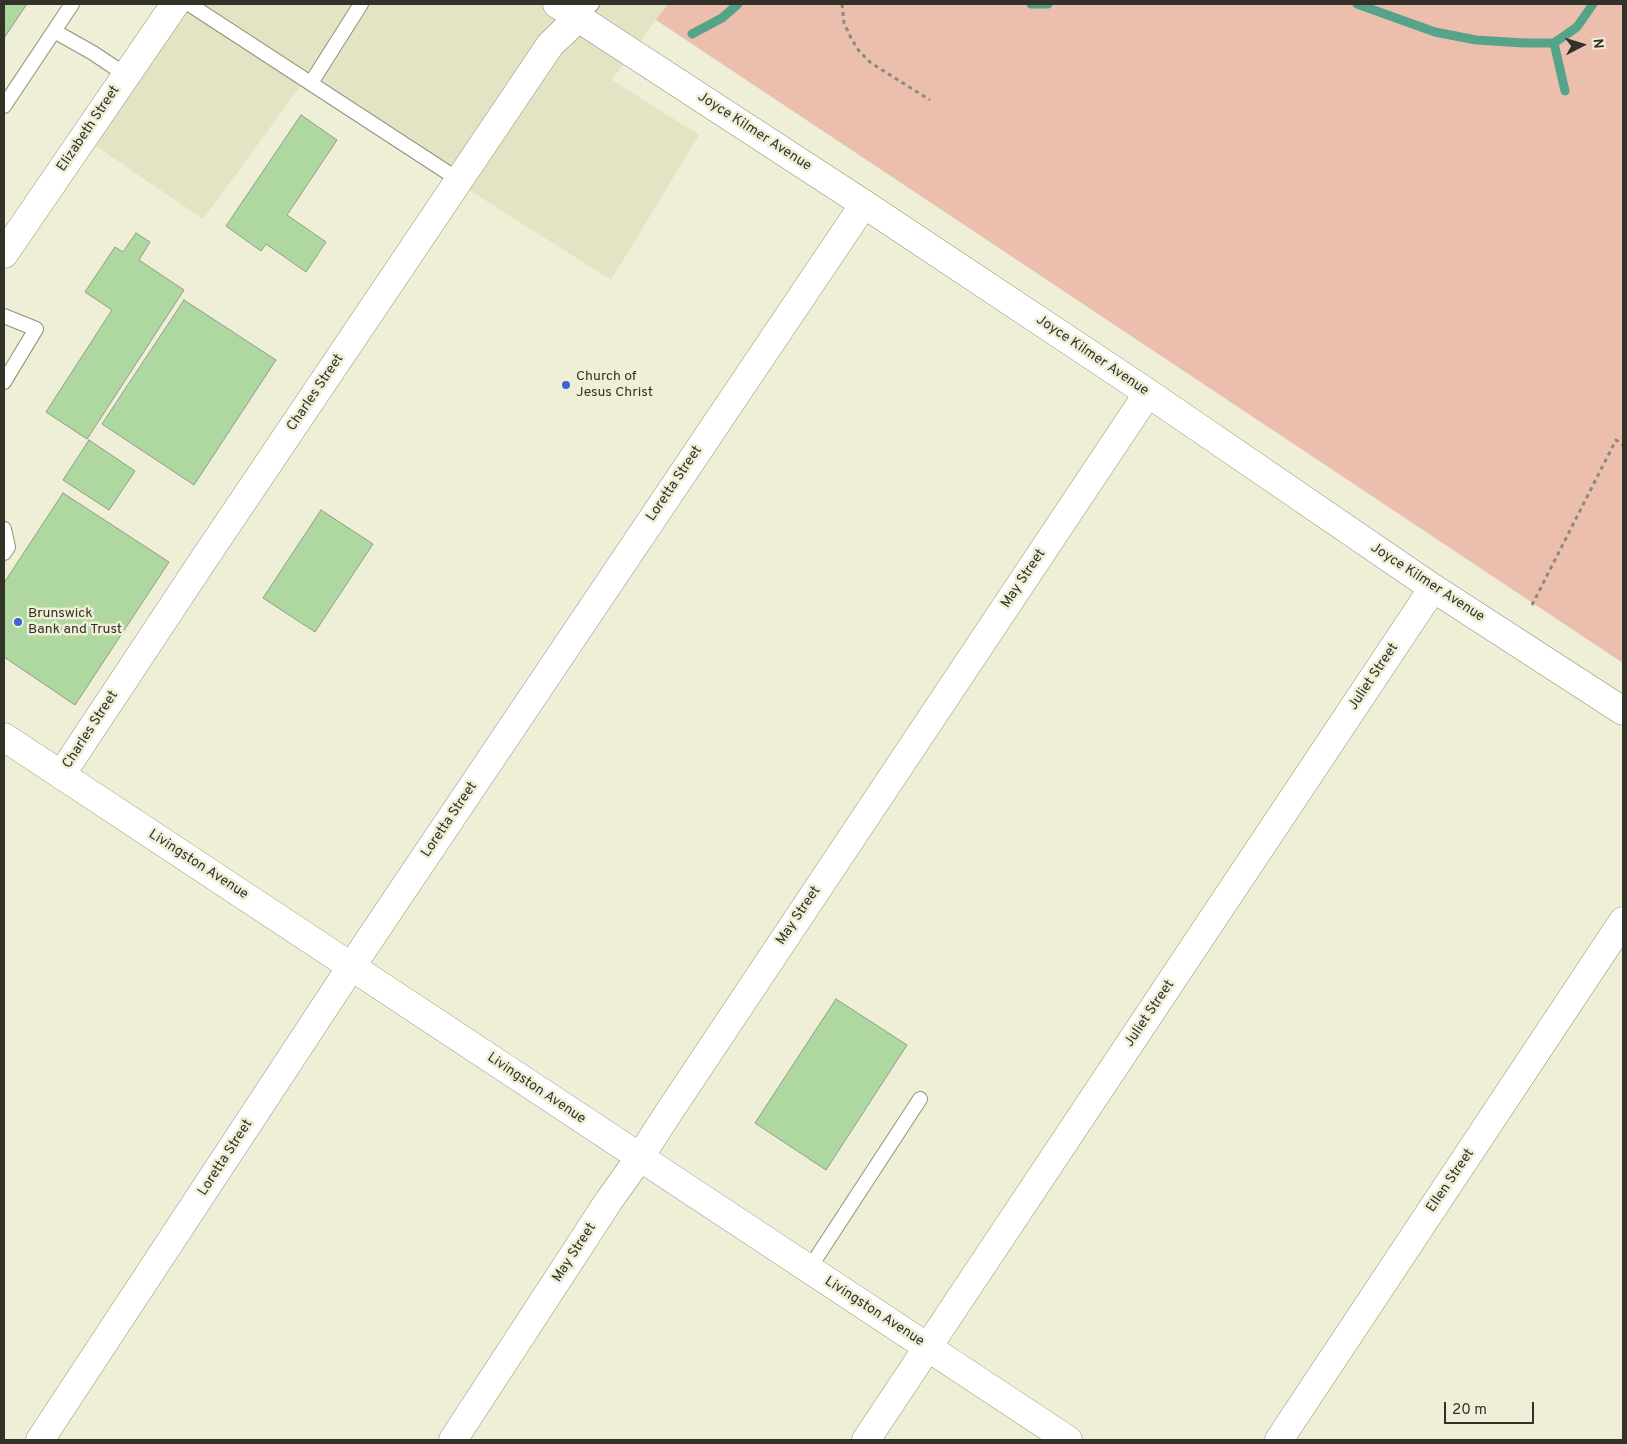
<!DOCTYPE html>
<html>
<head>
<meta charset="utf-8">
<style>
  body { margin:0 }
  #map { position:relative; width:1627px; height:1444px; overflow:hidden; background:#efeed6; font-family:Overpass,sans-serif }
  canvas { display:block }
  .frame { position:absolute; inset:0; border:5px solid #323229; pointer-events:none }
  .north { position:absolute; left:1557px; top:20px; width:50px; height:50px; -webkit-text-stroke:4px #efeed6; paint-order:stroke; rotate:85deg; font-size:14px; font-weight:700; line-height:20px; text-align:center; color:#323229 }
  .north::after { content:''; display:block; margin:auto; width:18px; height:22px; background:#323229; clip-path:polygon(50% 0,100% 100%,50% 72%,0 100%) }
  .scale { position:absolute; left:1444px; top:1402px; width:90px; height:22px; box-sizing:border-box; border:2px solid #323229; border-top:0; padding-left:6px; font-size:15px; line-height:18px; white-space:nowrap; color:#323229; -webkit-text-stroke:4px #efeed6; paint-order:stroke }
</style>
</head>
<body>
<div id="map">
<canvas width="1627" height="1444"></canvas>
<div class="frame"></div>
<div class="north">N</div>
<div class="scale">20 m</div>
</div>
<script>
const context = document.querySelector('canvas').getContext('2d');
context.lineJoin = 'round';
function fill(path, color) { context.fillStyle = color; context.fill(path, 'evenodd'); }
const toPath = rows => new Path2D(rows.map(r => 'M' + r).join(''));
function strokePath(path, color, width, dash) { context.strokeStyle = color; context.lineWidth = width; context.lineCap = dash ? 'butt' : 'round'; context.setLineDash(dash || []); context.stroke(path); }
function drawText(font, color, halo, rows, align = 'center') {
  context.font = font + ' Overpass,sans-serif'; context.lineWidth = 5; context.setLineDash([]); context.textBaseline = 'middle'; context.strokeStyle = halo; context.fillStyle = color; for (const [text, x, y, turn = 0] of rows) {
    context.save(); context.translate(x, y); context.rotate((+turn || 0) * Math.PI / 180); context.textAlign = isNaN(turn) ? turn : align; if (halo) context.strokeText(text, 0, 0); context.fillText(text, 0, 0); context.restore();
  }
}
const built = toPath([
  [169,4,668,4,612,80,699,135,611,280,302,84,203,219,84,138]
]);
const green = toPath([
  [668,4,1623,4,1623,663,656,20]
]);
const stream = toPath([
  [1031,4,1048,4],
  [1357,4,1435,32,1476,40,1524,43,1554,43,1577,27,1593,4],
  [692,34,722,18,738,4],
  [1554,43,1565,91]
]);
const building = toPath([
  [4,4,27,4,4,38,4,4],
  [301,115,337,140,287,215,326,242,306,272,266,244,261,251,226,226,301,115],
  [136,233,150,242,139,260,184,290,87,439,46,412,112,310,85,292,115,247,123,252,136,233],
  [184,300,276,360,194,485,102,424,184,300],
  [89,440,135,471,109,510,63,480,89,440],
  [63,493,169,562,75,705,4,657,4,583,63,493],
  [321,510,373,544,315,632,263,598,321,510],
  [836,999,907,1045,826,1170,755,1123,836,999]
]);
const path = toPath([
  [842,4,844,23,851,38,859,51,871,63,930,100],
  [1532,605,1616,440,1623,445]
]);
const lane = toPath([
  [189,4,459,180],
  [579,17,592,4],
  [54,31,93,53,126,75],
  [311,83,361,4],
  [4,106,72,4],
  [4,316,36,329,4,382],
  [4,529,8,547,4,553],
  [809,1269,920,1099]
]);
const street = toPath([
  [557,4,864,204,1148,393,1433,588,1623,711],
  [4,254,175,4],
  [61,775,202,562,550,45,579,17],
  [40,1440,351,967,864,204],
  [453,1440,608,1202,640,1157,669,1112,1148,393],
  [866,1440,1433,588],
  [1279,1440,1623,921]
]);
const secondary = toPath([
  [4,737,1068,1440]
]);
const markers = [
  [566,385,5,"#4063d6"],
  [18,622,5,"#4063d6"]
];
const streetNames = [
  ["Elizabeth Street",89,129,-56],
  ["Joyce Kilmer Avenue",754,132,33],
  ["Joyce Kilmer Avenue",1092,356,34],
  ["Charles Street",316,393,-56],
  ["Loretta Street",675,484,-56],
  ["May Street",1024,579,-56],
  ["Joyce Kilmer Avenue",1427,583,33],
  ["Juliet Street",1374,677,-56],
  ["Charles Street",91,730,-57],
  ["Loretta Street",450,820,-56],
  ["Livingston Avenue",198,865,33],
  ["May Street",799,916,-56],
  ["Juliet Street",1150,1014,-56],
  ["Livingston Avenue",536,1089,34],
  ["Loretta Street",226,1158,-57],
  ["Ellen Street",1451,1181,-56],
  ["May Street",575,1253,-57],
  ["Livingston Avenue",874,1312,33]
];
const poiNames = [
  ["Church of",576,377],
  ["Jesus Christ",576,393],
  ["Brunswick",28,614],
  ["Bank and Trust",28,630]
];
fill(built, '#e4e3c4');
fill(green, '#ecbeae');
strokePath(stream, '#55a48a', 9);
fill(building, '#aed89f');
strokePath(building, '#8f9d8b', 1);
strokePath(lane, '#92917b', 16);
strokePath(street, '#92917b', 29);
strokePath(secondary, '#92917b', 29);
strokePath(path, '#8c8b7b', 3, [4, 4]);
strokePath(lane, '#fff', 14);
strokePath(street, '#fff', 28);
strokePath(secondary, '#fff', 28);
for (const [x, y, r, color] of markers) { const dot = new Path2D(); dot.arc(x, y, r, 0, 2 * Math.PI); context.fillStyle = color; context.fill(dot); strokePath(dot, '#efeed6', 2); }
drawText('14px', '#323229', '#efeed6', streetNames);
drawText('14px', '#323229', '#efeed6', poiNames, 'left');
</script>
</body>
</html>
